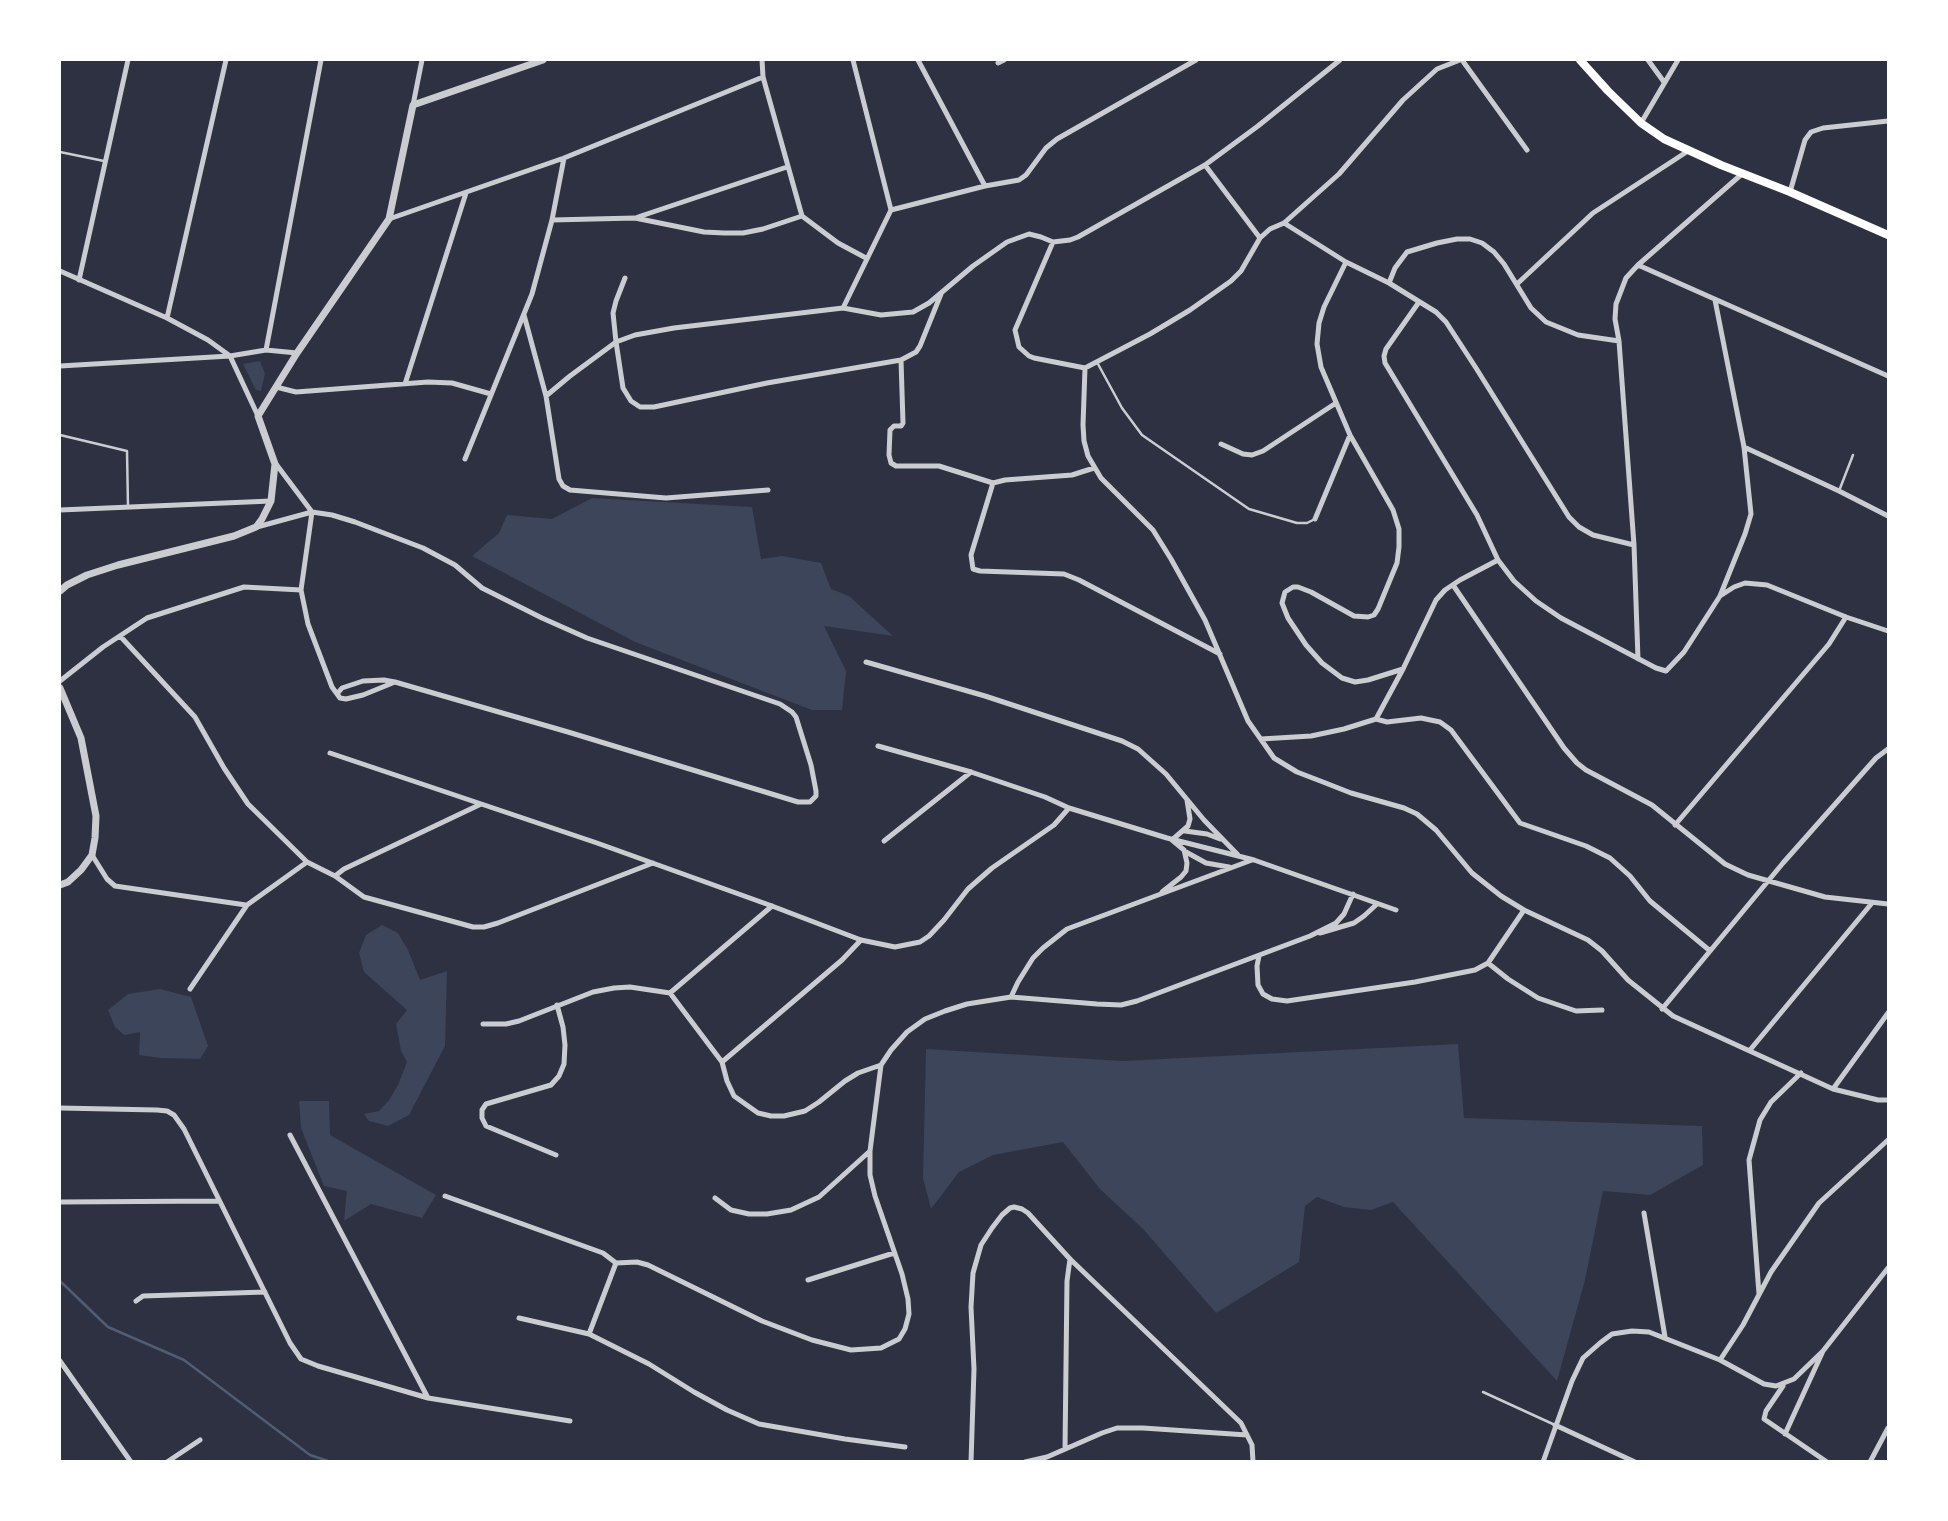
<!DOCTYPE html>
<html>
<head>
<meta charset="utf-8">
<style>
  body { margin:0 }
  #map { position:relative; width:1948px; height:1521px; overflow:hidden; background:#2d3142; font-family:Roboto,sans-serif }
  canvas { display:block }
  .frame { position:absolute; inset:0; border:61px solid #fff; pointer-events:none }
</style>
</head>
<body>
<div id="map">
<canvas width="1948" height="1521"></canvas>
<div class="frame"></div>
</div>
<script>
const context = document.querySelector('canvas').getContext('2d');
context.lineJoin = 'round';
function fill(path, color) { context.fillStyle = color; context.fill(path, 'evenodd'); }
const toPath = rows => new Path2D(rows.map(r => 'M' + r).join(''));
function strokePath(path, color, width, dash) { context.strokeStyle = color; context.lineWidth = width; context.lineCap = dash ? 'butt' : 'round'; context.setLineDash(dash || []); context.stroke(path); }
const green = toPath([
  [260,361,265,374,261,391,256,390,243,364],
  [592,498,752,507,761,559,782,556,821,563,831,589,849,596,893,636,824,626,846,671,842,710,812,710,635,642,472,556,499,533,507,515,552,519],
  [382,925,398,933,408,950,420,980,447,971,445,1046,409,1115,388,1126,369,1121,364,1114,379,1111,389,1100,398,1085,407,1062,401,1051,396,1024,407,1010,364,972,359,953,366,935],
  [160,989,191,997,208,1046,200,1059,161,1058,139,1055,140,1032,124,1035,115,1027,108,1010,128,994],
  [1458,1044,1464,1118,1702,1126,1703,1165,1650,1195,1603,1191,1585,1280,1557,1381,1393,1202,1371,1210,1344,1207,1317,1197,1305,1206,1299,1262,1216,1313,1144,1230,1100,1189,1063,1142,993,1155,959,1172,931,1209,923,1178,926,1049,1123,1061],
  [299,1101,329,1101,330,1135,436,1195,422,1218,371,1204,344,1221,347,1191,324,1186,301,1128]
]);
const stream = toPath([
  [60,1281,108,1327,184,1360,310,1455,331,1462]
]);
const service = toPath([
  [60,152,104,161],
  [1098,364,1122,408,1142,435,1249,509,1297,523,1307,523,1315,519],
  [60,435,127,451,128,507],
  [1839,491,1853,455],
  [1483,1392,1555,1425]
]);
const minor = toPath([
  [762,60,763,77,802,216,838,243,866,258],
  [918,60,985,186],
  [1460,60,1437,69,1403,100,1339,174,1284,223,1270,229,1260,238,1241,271,1231,281,1190,310,1150,334,1085,368,1083,425,1084,441,1088,456,1101,478,1153,530,1171,559,1205,620,1248,721,1274,758,1297,772,1323,782,1351,793,1404,808,1417,814,1436,830,1472,873,1501,896,1524,910,1588,940,1602,951,1628,980,1673,1016,1833,1089,1878,1100,1888,1100],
  [1462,60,1527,150],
  [1648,60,1664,82],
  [998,63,1004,60],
  [413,105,422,60],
  [1641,123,1678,60],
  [1205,165,1260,238],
  [1790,192,1805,140,1811,132,1823,128,1888,121],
  [891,210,985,186,1019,180,1026,175,1046,148,1057,139,1196,60],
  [638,217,787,167],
  [389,219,564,158,763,77],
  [552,220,635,218,704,232,724,233,743,233,763,229,802,216],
  [1284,223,1346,262,1389,283,1436,312,1446,322,1476,368,1569,517,1579,527,1593,535,1634,545],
  [1053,242,1070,240,1078,237,1205,165,1258,126,1340,60],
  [1346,262,1324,307,1319,323,1317,344,1321,367,1350,435,1393,510,1399,529,1399,547,1397,563,1378,609,1374,615,1368,617,1354,616,1311,592,1298,587,1293,587,1285,592,1282,603,1288,618,1306,645,1322,663,1342,678,1355,682,1368,680,1403,669],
  [1638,265,1888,376],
  [60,271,167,318,208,340,230,356,258,416],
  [625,278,616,301,613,313,616,342,623,388,631,401,640,407,654,407,767,383,901,360,916,352,920,346,941,294],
  [79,280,128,60],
  [1389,283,1395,268,1407,252,1437,243,1457,239,1470,239,1482,243,1494,252,1504,264,1531,308,1546,322,1578,335,1619,341],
  [1517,284,1593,213,1688,151],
  [1715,300,1744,447,1751,514,1745,534,1720,596],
  [1419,302,1386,349,1384,356,1385,363,1477,515,1498,560],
  [843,308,891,210,853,60],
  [524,315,546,396,559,479,563,486,570,490,666,498,768,490],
  [167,318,226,60],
  [266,350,321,60],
  [901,360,903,423,901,426,894,426,890,430,889,455,891,463,896,466,939,466,993,483],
  [60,366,230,356,266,350,297,353],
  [405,384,466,193],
  [276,387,296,392,428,382,452,383,491,394],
  [546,396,570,376,616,342,635,335,674,328,843,308,881,315,913,312,929,303,973,266,1007,242,1029,234,1041,237,1053,242,1015,330,1019,347,1029,356,1034,358,1085,368],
  [1221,444,1243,454,1252,455,1263,451,1336,403],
  [1744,447,1839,491,1888,516],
  [465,459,532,294,552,220,564,158],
  [276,464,312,512],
  [1094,468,1072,475,1005,480,993,483,971,555,973,569,980,571,1064,574,1079,580,1220,654],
  [60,510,271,501],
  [312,512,301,590,308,624,332,687,340,698,346,699,363,695,395,682],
  [1315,519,1350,435],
  [257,527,312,512,332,515,355,522,423,548,455,565,482,588,542,618,587,638,780,704,792,712,796,717,811,765,816,791,816,796,810,802,798,802,568,732,395,682,384,680,363,681,342,688,337,694],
  [1453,585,1564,748,1577,763,1586,770,1652,805,1725,864,1748,875,1825,897,1888,904],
  [120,636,195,717,224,768,248,804,307,862,335,876,364,897,473,927,484,927,498,923,653,863],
  [1638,659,1634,545,1619,341,1615,319,1616,304,1626,278,1638,265,1743,173],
  [866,662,985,696,1122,741,1138,749,1166,774,1204,820,1238,855],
  [60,681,103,647,147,618,244,587,301,590],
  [1376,719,1387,722,1421,718,1440,722,1451,730,1520,823,1586,846,1610,858,1630,876,1650,901,1709,950],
  [1261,739,1311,736,1344,729,1376,719,1403,669,1436,600,1445,590,1460,580,1498,560,1514,581,1536,601,1561,618,1656,668,1666,671,1684,652,1720,596,1734,587,1745,583,1767,585,1846,617,1888,631],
  [878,746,971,772,1045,797,1069,808,1167,838,1254,860,1396,910],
  [330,753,597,843,772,906,861,940,895,947,920,942,929,936,944,920,968,889,992,868,1054,825,1069,808],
  [1675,825,1829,644,1846,617],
  [1185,831,1207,834,1220,839],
  [884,841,971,772],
  [1186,852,1206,863,1229,867],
  [92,855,107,879,115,886,246,905],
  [335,876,344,869,479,805],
  [1162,892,1181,877,1186,871,1187,863,1184,850,1172,840,1188,826,1190,819,1187,800],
  [1320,933,1354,923,1364,916,1377,904],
  [1259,956,1257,966,1258,985,1263,994,1272,999,1287,1001,1415,982,1475,970,1488,963,1524,910],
  [1488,963,1508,979,1538,998,1576,1011,1602,1010],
  [190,989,247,905,307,862],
  [670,993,772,906],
  [1011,997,1018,982,1033,958,1043,948,1067,929,1252,860],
  [1662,1009,1783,863,1876,758,1888,749],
  [483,1024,506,1024,519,1021,593,992,614,988,630,987,670,993,722,1062,727,1081,734,1096,758,1113,771,1116,784,1116,805,1111,819,1102,845,1081,858,1073,881,1065],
  [1750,1050,1872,903],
  [722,1062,842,960,861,940],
  [1833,1089,1888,1013],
  [60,1108,157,1110,167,1111,174,1115,184,1129,290,1343,301,1359,318,1366,428,1398,570,1421],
  [290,1135,428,1398],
  [556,1155,486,1126,482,1118,482,1110,486,1104,551,1085,559,1076,564,1064,565,1045,563,1027,557,1005],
  [445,1196,603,1253,616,1263,637,1262,648,1265,762,1321,812,1340,851,1350,881,1348,899,1339,905,1329,909,1314,908,1299,902,1274,875,1196,870,1175,870,1151,881,1065,891,1050,907,1032,925,1019,945,1011,967,1004,1011,997,1097,1004,1121,1005,1137,1001,1310,936,1336,923,1344,914,1353,894],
  [715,1198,731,1210,749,1214,767,1214,791,1210,819,1197,870,1151],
  [60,1202,219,1201],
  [1644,1213,1665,1337],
  [808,1280,894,1253],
  [1759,1294,1749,1160,1760,1120,1771,1102,1801,1073],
  [136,1301,143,1296,265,1292],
  [519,1318,589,1334,649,1364,694,1392,727,1410,759,1424,845,1439,905,1447],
  [589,1334,616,1263],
  [1720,1360,1743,1325,1771,1272,1819,1203,1888,1140],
  [60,1361,131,1462],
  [1783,1386,1766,1411,1764,1419,1827,1462],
  [1555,1425,1635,1462],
  [1785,1434,1823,1351,1888,1268],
  [1065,1449,1067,1281,1070,1259],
  [167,1462,200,1440],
  [971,1462,974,1369,971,1307,973,1273,981,1245,992,1228,1002,1215,1010,1208,1014,1207,1022,1209,1028,1213,1070,1259,1241,1423,1252,1445,1253,1462],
  [1025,1462,1047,1457,1102,1433,1117,1428,1143,1428,1247,1435],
  [1543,1462,1572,1381,1583,1358,1600,1343,1612,1334,1632,1331,1649,1332,1720,1360,1764,1384,1776,1386,1794,1379,1823,1351],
  [1870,1462,1888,1428]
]);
const tertiary = toPath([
  [60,591,67,585,87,575,118,565,234,536,256,527,262,519,271,501,275,464,258,416,297,353,389,219,413,105,543,60],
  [60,688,81,738,96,816,95,838,92,855,81,870,68,882,60,885]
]);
const secondary = toPath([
  [1580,60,1608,91,1641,123,1664,139,1721,165,1790,192,1888,235]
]);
fill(green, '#3c4559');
strokePath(stream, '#4f5d75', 2.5);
strokePath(service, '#caccd0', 2.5);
strokePath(minor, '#caccd0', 5);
strokePath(tertiary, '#caccd0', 7);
strokePath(secondary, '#fff', 8);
</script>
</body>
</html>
